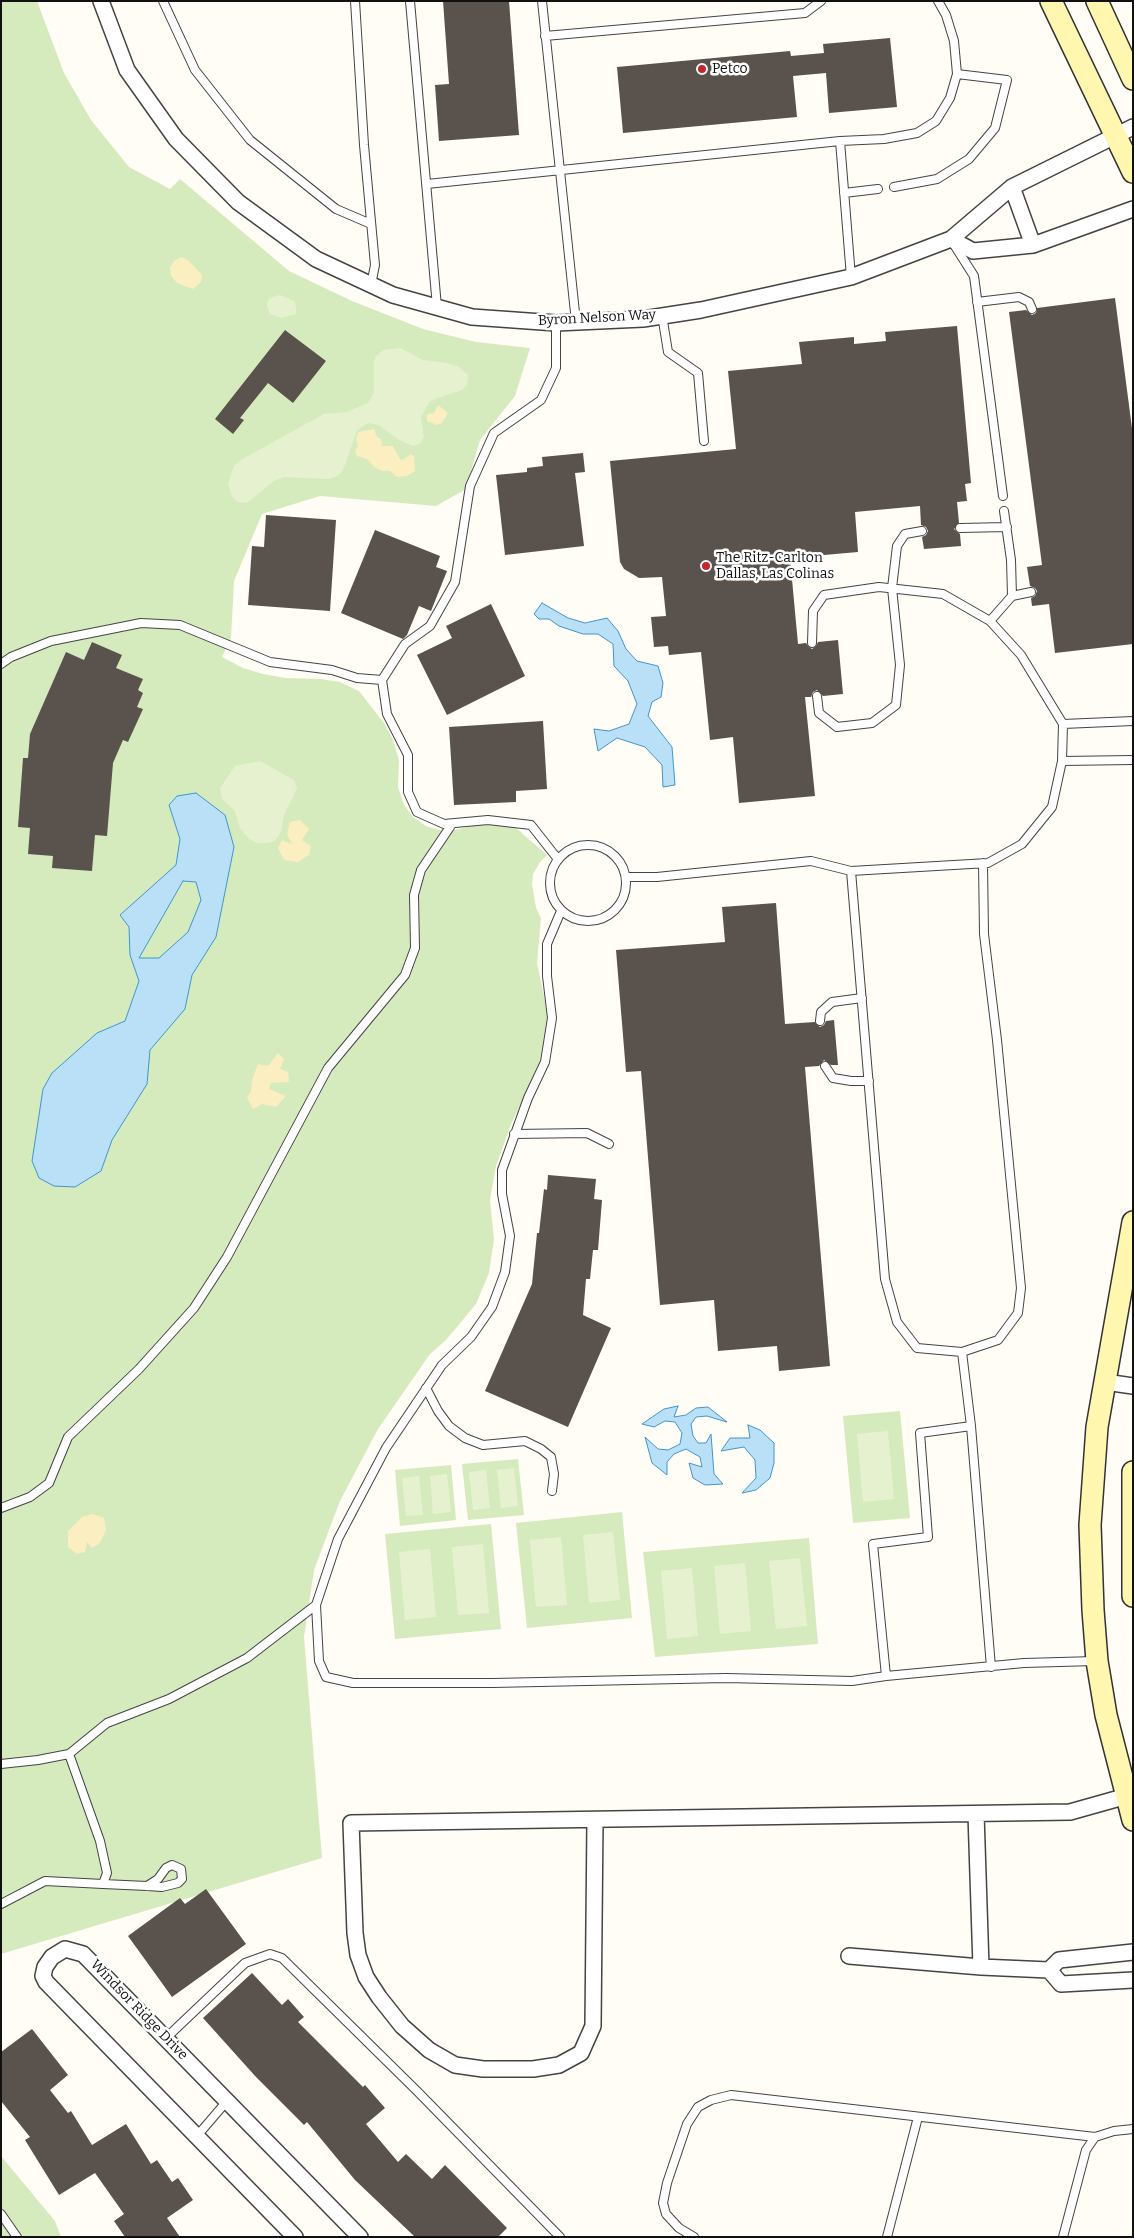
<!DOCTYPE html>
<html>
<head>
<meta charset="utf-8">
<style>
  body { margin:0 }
  #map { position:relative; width:1134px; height:2238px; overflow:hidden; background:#fffdf5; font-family:Bitter,serif }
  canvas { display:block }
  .frame { position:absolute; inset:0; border:2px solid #111; pointer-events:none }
</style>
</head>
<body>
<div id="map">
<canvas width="1134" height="2238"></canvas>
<div class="frame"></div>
</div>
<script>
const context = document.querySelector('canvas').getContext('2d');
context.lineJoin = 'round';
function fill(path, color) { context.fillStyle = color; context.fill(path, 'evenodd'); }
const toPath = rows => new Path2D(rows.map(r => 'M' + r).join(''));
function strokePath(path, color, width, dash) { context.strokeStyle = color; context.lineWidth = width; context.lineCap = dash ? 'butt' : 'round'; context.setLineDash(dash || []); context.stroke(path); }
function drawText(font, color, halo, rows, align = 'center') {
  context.font = font + ' Bitter,serif'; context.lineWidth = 5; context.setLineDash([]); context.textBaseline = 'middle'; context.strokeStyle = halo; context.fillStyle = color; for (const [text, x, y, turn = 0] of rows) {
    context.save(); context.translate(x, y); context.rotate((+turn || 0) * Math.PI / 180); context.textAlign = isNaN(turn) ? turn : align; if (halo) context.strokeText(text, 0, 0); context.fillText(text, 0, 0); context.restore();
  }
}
const green = toPath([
  [1,1,37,1,64,73,91,120,129,167,170,189,180,179,289,271,352,301,423,329,476,342,530,348,515,396,480,440,466,489,436,506,320,496,262,514,234,581,231,638,222,657,243,668,263,674,285,678,321,679,340,682,359,691,384,723,393,740,399,760,398,787,404,805,413,817,426,826,439,830,455,830,488,822,515,827,547,855,540,862,533,874,532,884,536,908,541,918,537,963,549,1020,544,1049,534,1077,512,1122,496,1166,490,1200,494,1239,489,1273,476,1304,446,1340,430,1354,378,1429,340,1501,314,1570,304,1637,322,1858,1,1954],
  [900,1411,910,1518,853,1523,843,1416],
  [518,1459,524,1515,468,1520,462,1464],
  [451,1465,456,1520,400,1526,395,1470],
  [622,1512,632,1618,527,1628,516,1523],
  [491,1524,501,1629,395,1639,385,1534],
  [809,1538,818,1644,655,1657,643,1552],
  [1,2156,55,2221,61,2237,1,2237]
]);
const sand = toPath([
  [181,257,188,260,202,275,201,282,193,289,177,283,171,276,170,267,174,261],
  [438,405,448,413,442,423,437,425,427,421,427,417,428,414,434,413],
  [374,429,377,437,381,439,382,446,393,446,400,459,403,460,411,454,414,456,415,471,407,476,397,477,390,471,382,471,374,467,367,459,357,456,355,451,358,446,356,439,358,432],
  [300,820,309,829,302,840,311,846,309,855,298,862,284,860,278,848,282,840,292,844,287,834,290,822],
  [278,1053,284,1059,280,1069,288,1072,289,1082,271,1083,269,1089,286,1096,276,1107,262,1104,253,1109,247,1097,251,1092,252,1080,258,1064,268,1066],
  [93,1514,104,1518,106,1530,100,1543,92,1548,87,1542,85,1552,77,1554,68,1547,68,1531,82,1517]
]);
const pitch = toPath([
  [280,295,294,301,296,307,296,314,282,318,270,314,267,307,267,302,270,298],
  [400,348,423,360,447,363,459,367,468,375,467,385,462,390,430,401,421,417,424,437,420,444,413,446,406,443,396,438,379,425,368,423,357,430,345,465,341,473,335,477,328,479,284,477,274,481,251,500,246,503,237,502,232,496,228,484,234,466,239,461,324,414,347,412,368,403,374,393,374,362,375,357,383,350],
  [260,761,294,780,297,788,284,815,281,832,275,841,268,843,257,843,249,839,240,828,235,811,222,799,220,788,235,766],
  [888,1431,894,1499,863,1502,857,1434],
  [514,1468,518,1506,501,1508,497,1470],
  [486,1470,490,1508,473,1510,469,1472],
  [447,1474,451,1512,433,1514,430,1476],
  [419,1476,423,1515,406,1516,402,1478],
  [613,1532,620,1600,589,1603,583,1535],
  [561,1537,567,1605,536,1607,530,1540],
  [483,1544,489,1613,458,1615,452,1547],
  [430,1549,436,1617,405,1620,399,1552],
  [800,1558,807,1626,776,1629,769,1561],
  [745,1563,751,1631,720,1634,714,1566],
  [692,1568,698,1636,667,1639,661,1571]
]);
const water = toPath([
  [542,603,568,618,585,623,607,618,618,631,626,649,637,661,658,666,663,683,661,697,652,702,648,716,672,747,675,785,663,787,662,765,645,747,617,738,598,751,594,729,609,731,629,724,637,704,628,681,614,666,613,644,598,634,583,634,559,626,549,619,539,619,534,614,542,603],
  [196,793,225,815,234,847,216,937,192,975,185,1009,150,1050,147,1084,112,1140,101,1171,75,1187,54,1186,39,1178,32,1161,43,1089,52,1073,97,1033,125,1021,139,981,130,955,129,927,120,915,176,865,180,839,169,805,177,796,196,793],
  [183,881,196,882,201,900,188,932,159,958,139,958,183,881],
  [678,1406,674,1417,686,1415,696,1408,708,1407,727,1422,707,1416,696,1417,691,1424,693,1436,698,1443,706,1443,711,1434,714,1474,723,1484,705,1485,693,1478,689,1463,702,1467,700,1457,686,1449,674,1454,667,1462,667,1475,652,1463,645,1437,658,1449,668,1450,680,1444,682,1433,675,1422,665,1421,654,1427,642,1424,664,1409,678,1406],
  [748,1425,760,1430,774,1443,774,1463,770,1478,756,1490,742,1493,756,1478,755,1460,744,1447,721,1451,730,1438,750,1438,748,1425]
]);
const building = toPath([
  [443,1,509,1,519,135,439,141,435,85,449,84],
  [890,38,897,107,829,113,826,73,793,76,797,117,623,133,617,67,790,51,791,56,824,53,823,44],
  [1115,298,1133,436,1133,644,1055,653,1049,604,1032,606,1031,598,1035,596,1037,591,1035,588,1030,586,1027,567,1042,565,1009,312,1026,310,1032,315,1036,313,1037,308],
  [957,326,971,483,965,484,967,501,957,502,959,523,954,529,960,534,961,546,924,549,922,537,926,535,928,531,926,527,921,525,920,506,855,512,858,552,790,558,798,644,806,643,809,647,812,649,816,646,818,642,838,640,843,694,823,696,817,690,813,692,811,697,805,697,815,796,739,803,733,737,710,740,701,652,669,655,668,646,654,647,651,617,666,616,662,577,639,578,624,569,620,562,610,461,736,449,728,371,802,364,799,342,854,337,854,344,886,341,885,332],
  [285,330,326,361,293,403,268,383,240,418,244,420,233,434,215,419],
  [583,453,585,472,575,473,584,546,505,555,496,475,527,472,527,468,543,466,542,457],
  [266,515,336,520,330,611,248,605,252,546,264,547],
  [375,530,440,556,436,567,447,571,431,611,419,606,407,635,403,639,341,613],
  [491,604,525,676,447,715,417,655,452,638,446,626],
  [92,642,122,655,116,668,143,679,138,690,143,693,137,707,143,709,128,742,123,740,113,763,107,836,95,835,92,871,52,868,53,856,28,854,30,828,18,827,23,758,28,758,30,734,66,652,84,660],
  [543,721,547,789,516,791,516,802,454,805,449,727],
  [776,903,785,1024,815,1022,820,1027,824,1025,826,1021,834,1020,838,1065,831,1065,824,1060,819,1066,805,1067,830,1366,779,1371,777,1346,718,1351,714,1300,660,1305,641,1071,626,1072,616,950,725,942,722,907],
  [548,1175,596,1179,594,1199,602,1200,598,1250,593,1250,590,1279,586,1279,583,1315,611,1328,568,1427,485,1391,532,1284,537,1233,539,1233,544,1189,547,1190],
  [206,1889,246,1944,172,1997,128,1936,180,1898,185,1904],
  [252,1973,282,2005,288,1999,304,2017,298,2022,363,2087,365,2085,385,2108,366,2124,398,2162,406,2154,432,2179,445,2165,507,2228,498,2237,415,2237,355,2180,307,2122,304,2125,256,2077,203,2018],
  [32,2029,68,2075,50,2090,68,2113,71,2111,92,2145,126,2124,151,2164,157,2160,172,2182,178,2178,193,2200,167,2218,180,2237,125,2237,114,2221,124,2214,95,2173,59,2195,25,2140,30,2137,1,2101,1,2052]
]);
const lane = toPath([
  [163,1,195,70,250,140,336,209,371,224],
  [355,1,364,145,375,265,371,285],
  [410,1,437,307],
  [542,1,576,322],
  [545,36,805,13,821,1],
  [840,141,851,277],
  [427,184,840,141,884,139,917,133,936,121,950,98,957,74,954,41,946,15,938,1],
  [894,187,937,179,969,159,995,128,1007,80,957,74],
  [844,193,878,189],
  [953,243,974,276,1003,496],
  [977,302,1019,297,1029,302,1032,309],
  [662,315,668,352,698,373,704,441],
  [556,323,556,368,541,400,494,433,470,486,455,582,430,626,405,644,382,680,387,714,408,755,408,792,417,812,444,824,488,820,531,825,557,858],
  [960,528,1007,527],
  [1012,596,1031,592],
  [990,621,1012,596,1011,560,1004,511],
  [1,664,11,657,51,641,141,623,180,625,270,662,332,670,357,678,382,680],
  [817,696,819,713,837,727,872,723,896,705,900,665,892,588,897,546,905,534,922,531],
  [1063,724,1133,721],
  [1062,761,1133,760],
  '550 883a38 38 0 1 1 76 0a38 38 0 1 1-76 0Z',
  [851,871,885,1279,897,1322,917,1348,962,1352,998,1340,1018,1313,1021,1288,997,1040,984,934,983,863],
  [626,877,657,877,811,861,851,871,988,863,1022,844,1052,807,1062,761,1063,724,1021,655,990,621,943,594,879,587,824,595,813,611,812,643],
  [561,911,547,944,547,976,552,1018,545,1062,528,1098,502,1170,502,1194,510,1236,505,1272,492,1307,471,1337,442,1365,386,1448,338,1539,316,1605,319,1661,326,1677,353,1683,493,1683,726,1678,852,1681,886,1676],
  [820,1021,821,1012,832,1002,862,998],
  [825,1066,833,1078,851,1081,869,1081],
  [514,1134,587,1133,609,1144],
  [962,1352,971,1426,991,1667],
  [426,1388,438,1411,449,1426,465,1438,483,1445,525,1441,541,1449,551,1457,554,1474,552,1491],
  [971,1426,920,1433,928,1537,873,1544,886,1676,1024,1663,1095,1661],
  [1,1508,30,1497,49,1483,68,1437,139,1369,194,1308,227,1257,328,1068,405,975,415,948,414,895,421,870,452,824],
  [1,1764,38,1760,69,1754,107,1723,169,1699,247,1658,316,1605],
  [103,1884,147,1886,162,1887,178,1883,182,1879,181,1869,172,1865,166,1868,158,1879,147,1886],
  [1,1904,45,1881,103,1884,107,1873,100,1841,69,1754],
  [166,2038,245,1963,270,1954,282,1958,417,2091,560,2237],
  [197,2136,227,2101],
  [1,2214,17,2237],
  [694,2237,679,2228,666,2214,663,2203,667,2183,687,2124,698,2107,711,2100,731,2095,1095,2137,1114,2131,1133,2129],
  [887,2237,918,2117],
  [1063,2237,1086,2150,1095,2137]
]);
const street = toPath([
  [101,1,127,70,176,139,238,202,316,259,393,295,472,317,556,323,643,319,701,310,851,277,951,239,1012,187,1133,127],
  [1012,187,1033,245],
  [951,239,973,251,1033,245,1133,209],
  [1105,1382,1133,1386],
  [976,1814,981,1967],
  [595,1820,593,2026,581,2053,559,2065,533,2069,483,2069,455,2065,429,2050,402,2026,379,1997,366,1977,358,1955,355,1933,351,1823,1070,1812,1127,1796],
  [849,1956,981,1967,1049,1970,1061,1984,1133,1980],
  [1049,1970,1059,1960,1133,1952],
  [295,2237,46,1982,43,1976,45,1967,52,1957,65,1949,83,1954,360,2237]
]);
const secondary = toPath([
  [1051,1,1133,172],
  [1097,1,1133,79],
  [1133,1222,1097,1427,1090,1525,1093,1610,1097,1661,1106,1715,1133,1820],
  [1133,1472,1133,1596]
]);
const markers = [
  [702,69,5,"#c4262e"],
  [706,566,5,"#c4262e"]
];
const poiNames = [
  ["Petco",712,69],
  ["The Ritz-Carlton",716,558],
  ["Dallas, Las Colinas",716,574]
];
const streetNames = [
  ["Byron Nelson Way",597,318,-3],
  ["Windsor Ridge Drive",139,2010,46]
];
fill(green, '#d5ebbd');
fill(sand, '#fbeec1');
fill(pitch, '#e6f2cf');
fill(water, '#b9e0f7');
strokePath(water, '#3f96cf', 1);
fill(building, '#5a524d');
strokePath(lane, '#444', 10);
strokePath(street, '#444', 18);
strokePath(secondary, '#333', 24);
strokePath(lane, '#fff', 8);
strokePath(street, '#fff', 15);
strokePath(secondary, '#fff6b0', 21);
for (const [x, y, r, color] of markers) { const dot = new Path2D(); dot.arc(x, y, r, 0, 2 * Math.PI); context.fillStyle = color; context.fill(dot); strokePath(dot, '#fff', 2); }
drawText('14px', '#111', '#fff', poiNames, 'left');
drawText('14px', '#111', '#fff', streetNames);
</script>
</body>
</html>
